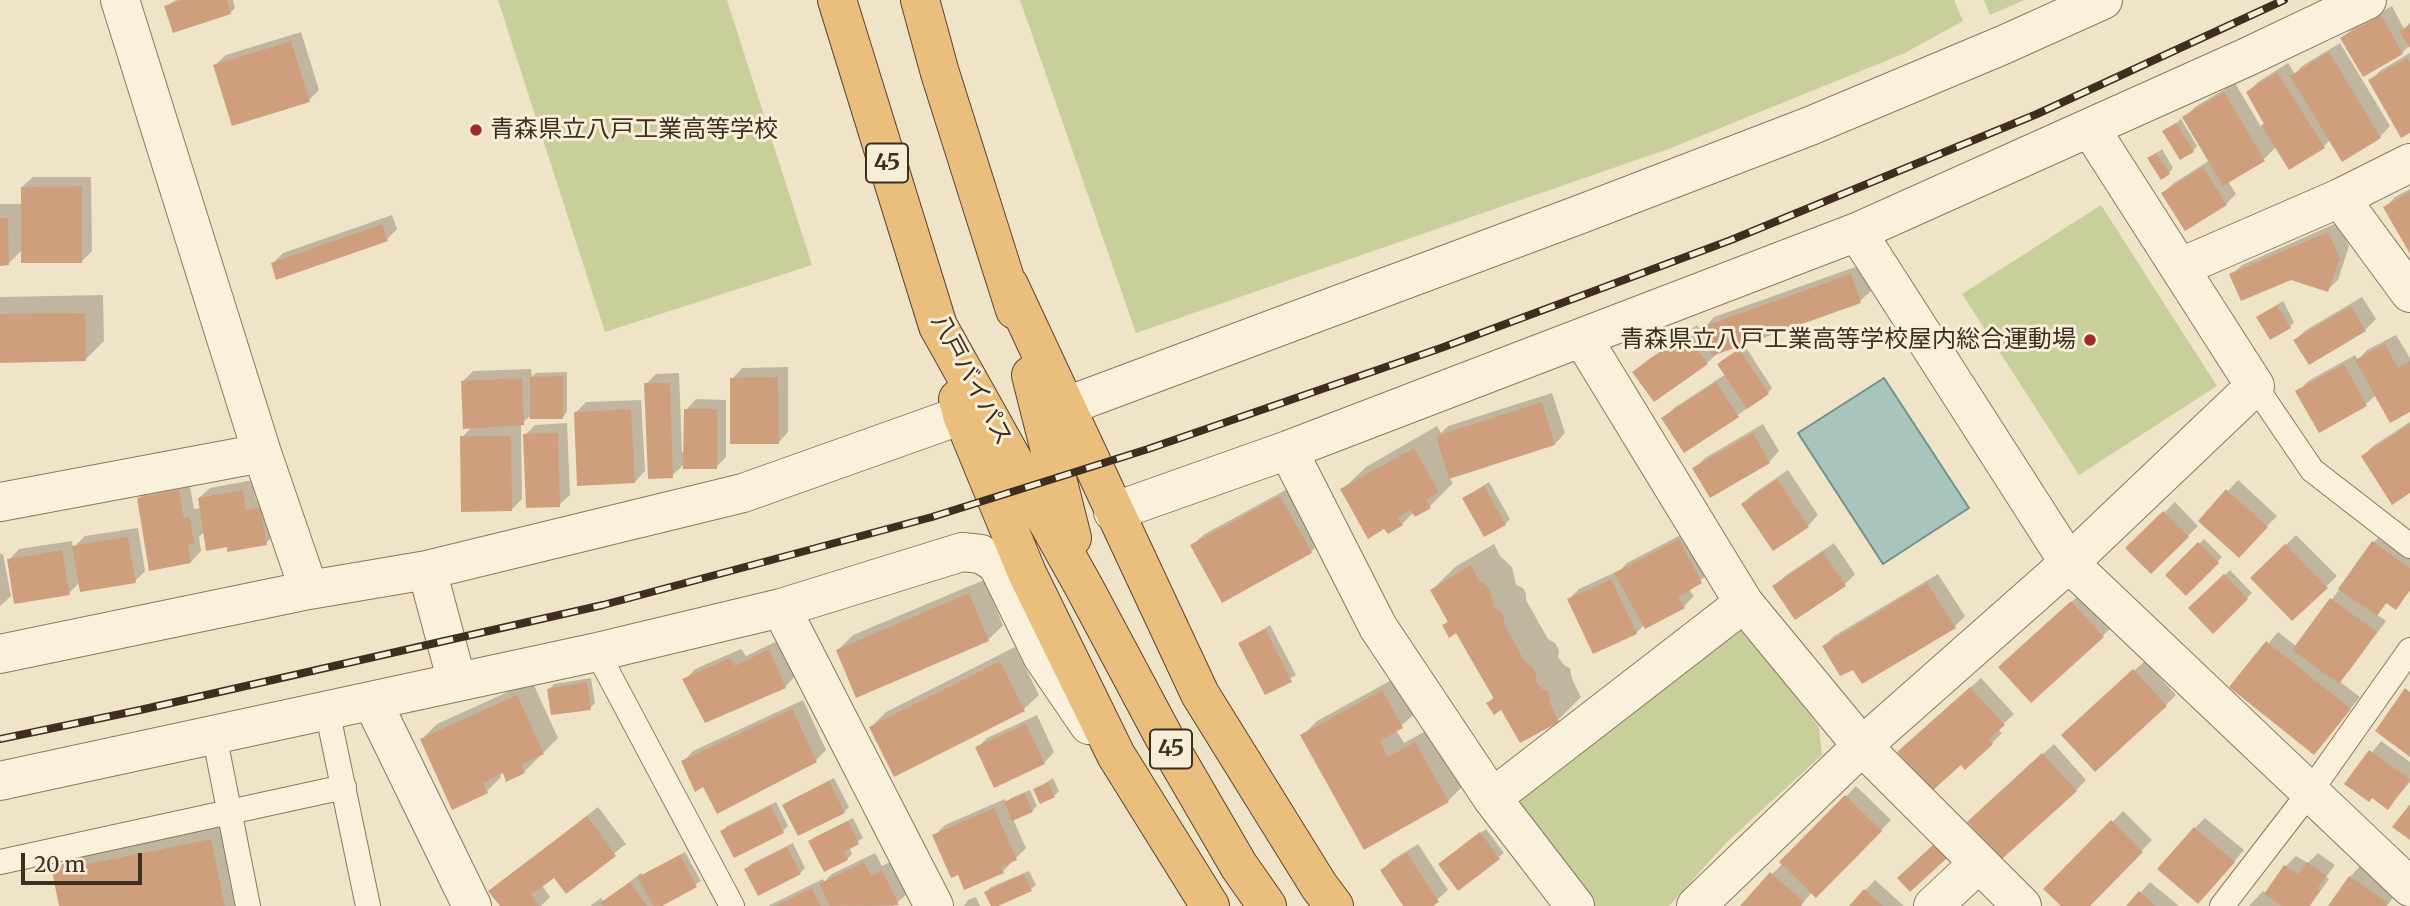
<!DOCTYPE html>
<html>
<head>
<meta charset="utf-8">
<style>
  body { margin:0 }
  #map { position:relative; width:2410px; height:906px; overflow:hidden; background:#f0e4c8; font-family:Merriweather,serif }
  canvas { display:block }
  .scale { position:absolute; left:21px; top:853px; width:121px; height:32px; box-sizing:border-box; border:4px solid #3d2e20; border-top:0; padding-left:9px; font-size:21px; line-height:24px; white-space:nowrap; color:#3d2e20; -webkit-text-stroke:5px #f7eed8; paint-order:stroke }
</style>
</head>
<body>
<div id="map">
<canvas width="2410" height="906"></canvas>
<div class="scale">20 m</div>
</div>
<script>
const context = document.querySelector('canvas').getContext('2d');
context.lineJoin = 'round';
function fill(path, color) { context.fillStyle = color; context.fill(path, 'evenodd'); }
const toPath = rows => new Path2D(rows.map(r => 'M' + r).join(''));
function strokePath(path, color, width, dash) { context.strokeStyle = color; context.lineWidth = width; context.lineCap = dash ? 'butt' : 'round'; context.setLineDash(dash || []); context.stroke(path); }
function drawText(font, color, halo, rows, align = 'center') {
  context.font = font + ' Merriweather,"Noto Sans JP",serif'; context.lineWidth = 6; context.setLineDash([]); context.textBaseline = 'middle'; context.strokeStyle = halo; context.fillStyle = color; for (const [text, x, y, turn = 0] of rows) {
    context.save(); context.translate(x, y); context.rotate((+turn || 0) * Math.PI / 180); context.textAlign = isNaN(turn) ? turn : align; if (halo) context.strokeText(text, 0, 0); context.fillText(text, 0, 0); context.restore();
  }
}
const green = toPath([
  [498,0,727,0,812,265,605,332],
  [1020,0,1954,0,1963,21,1903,54,1671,148,1136,333],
  [1984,0,2024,0,1990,15],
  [2101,205,2217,386,2079,475,1962,294],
  [1731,629,1745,629,1819,727,1822,755,1725,844,1669,906,1594,906,1522,808,1520,793]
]);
const water = toPath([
  [1884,378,1969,508,1883,564,1798,433,1884,378]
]);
const shadow = toPath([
  [176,0,233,0,235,8,230,13,166,6],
  [2392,6,2404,29,2410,23,2410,45,2402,53,2342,38,2353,28],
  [301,32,319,90,309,100,215,65,226,55],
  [2340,43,2390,126,2380,137,2330,140,2324,146,2276,147,2264,159,2228,181,2236,194,2226,204,2163,193,2174,183,2210,160,2185,117,2195,107,2235,83,2261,127,2265,123,2248,92,2258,82,2288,63,2295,74,2302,66],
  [2410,53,2410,131,2370,81,2381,70],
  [2181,119,2197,146,2193,151,2165,132],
  [2162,149,2173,168,2169,173,2149,158],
  [33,177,91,177,92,251,81,262,23,249,8,264,0,264,0,204,22,204,22,187],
  [2410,189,2410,251,2385,208,2395,197],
  [392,215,397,229,387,239,273,263,283,253],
  [2339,222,2349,246,2338,280,2327,290,2291,278,2231,275,2242,265],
  [1861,265,1871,291,1860,301,1718,353,1707,363,1634,372,1645,362,1697,325,1706,337,1704,328,1714,317],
  [103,295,104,341,85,360,0,361,0,297],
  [2362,297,2376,319,2365,330,2309,363,2295,340,2306,330],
  [2283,301,2294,322,2290,327,2258,317],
  [2396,335,2410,358,2410,410,2376,395,2366,404,2319,430,2298,392,2308,381,2355,355,2358,360,2367,350],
  [1745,346,1772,388,1768,393,1738,415,1664,418,1674,408,1726,374,1724,359],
  [788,367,788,432,778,443,732,379,742,368],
  [531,369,532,377,536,373,567,372,567,412,563,417,529,417,521,424,522,499,512,509,462,437,472,427,462,382,473,371],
  [679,373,682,452,685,452,686,410,696,399,726,400,726,457,716,467,685,463,672,476,646,384,656,374],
  [1552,393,1565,433,1555,444,1453,476,1450,479,1453,483,1430,506,1414,512,1402,524,1388,532,1342,490,1366,467,1437,426,1441,433,1448,426],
  [641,400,645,471,635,482,575,413,586,402],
  [2410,422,2410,491,2363,456,2373,446],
  [567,423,570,495,559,505,525,435,535,425],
  [1763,424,1779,451,1769,462,1694,469,1705,458],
  [1788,470,1818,515,1808,526,1743,504,1753,494],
  [253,480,256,500,270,498,276,533,266,543,228,545,205,531,199,537,201,551,191,562,139,498,150,488,189,481,194,509,201,508,199,498,210,488],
  [2238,480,2277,516,2249,545,2228,491],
  [1489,482,1510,519,1505,524,1464,498],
  [1291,487,1321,541,1311,552,1192,546,1203,535],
  [2175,502,2198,526,2152,572,2128,548],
  [138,528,145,571,135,581,80,582,69,593,9,560,19,549,72,541,73,548,85,536],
  [1690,530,1712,571,1689,589,1694,596,1684,606,1644,625,1636,633,1569,599,1579,589,1620,570,1627,563],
  [2384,532,2410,551,2410,591,2395,607,2388,602,2376,614,2386,621,2349,671,2339,681,2360,697,2324,742,2232,687,2278,632,2297,647,2374,542],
  [2296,535,2337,576,2292,619,2252,578],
  [2204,539,2222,557,2186,593,2167,575],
  [1834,543,1855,574,1845,584,1774,587,1785,576],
  [1494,544,1500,556,1512,567,1516,585,1523,588,1526,594,1526,600,1548,639,1555,643,1559,650,1558,657,1565,666,1570,668,1572,679,1581,697,1558,720,1521,740,1501,707,1488,703,1495,696,1456,631,1444,625,1449,620,1432,590,1455,567],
  [0,554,3,554,11,596,0,606],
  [2230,570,2252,593,2213,631,2191,608],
  [1938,574,1965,616,1955,626,1854,668,1824,646,1834,636],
  [984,580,1003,625,988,640,838,650,853,635],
  [2082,592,2113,626,2031,701,2011,657],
  [1270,625,1296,675,1265,693,1240,643],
  [779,640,795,676,785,687,685,680,695,669,741,649,746,656],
  [1015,647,1039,695,1024,709,871,727,886,712],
  [2145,661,2176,695,2166,705,2073,725],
  [1397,677,1417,712,1396,730,1404,743,1431,728,1463,786,1448,801,1365,848,1302,736,1317,721],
  [591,678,595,703,590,708,549,689,554,684],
  [1981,678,2014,714,1998,729,2002,733,1992,743,1961,762,1910,742],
  [532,681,558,738,524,772,507,779,503,771,500,773,501,777,486,792,422,739,437,724],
  [803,700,826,750,816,760,704,785,683,762,693,751],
  [1037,715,1054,752,1044,763,977,748,987,738],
  [2381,741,2410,762,2410,782,2388,808,2373,797,2347,784],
  [2054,744,2086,780,2076,790,1980,812],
  [834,778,849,807,844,812,785,806,789,801],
  [1053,778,1059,791,1054,796,1035,790],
  [1856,786,1891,820,1816,896,1812,892,1800,906,1742,906],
  [1030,790,1037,806,1032,811,1013,819,1026,848,1003,871,959,873,934,836,945,825,1005,799,1006,802,1011,798],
  [776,802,788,826,783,831,722,831,727,826],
  [598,807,626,844,566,891,554,876,542,885,550,897,541,906,502,906,491,891],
  [2123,811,2152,840,2088,906,2064,906,2046,889],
  [237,814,255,906,61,906,54,872,80,846],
  [853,818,863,838,849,847,852,854,847,859,810,842,815,837],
  [2205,818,2244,850,2208,892,2195,828],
  [1486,829,1504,853,1459,888,1445,859],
  [793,843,805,868,800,873,746,869,751,864],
  [1418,844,1448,890,1430,906,1405,906,1382,870,1392,860],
  [685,852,701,881,662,904,664,906,590,906,601,898,604,902,641,873,642,875],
  [875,853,882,866,892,861,908,893,893,906,768,906,823,879,824,882,832,874],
  [2318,853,2335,865,2326,877,2329,879,2310,906,2249,906,2263,891,2267,893,2286,866,2296,856,2308,863],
  [2360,866,2397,892,2387,906,2330,906,2350,877],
  [1029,871,1036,885,1031,889,993,906,986,892,991,887],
  [1875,880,1904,906,1851,906],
  [2150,882,2179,906,2129,906],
  [976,897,980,906,964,906,968,900]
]);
const building = toPath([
  [182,0,227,0,231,14,173,33,164,6],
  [2381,15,2403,54,2363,77,2340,38],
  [2410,25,2410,48,2399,31],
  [291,41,310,102,232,126,213,65],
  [2329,52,2381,138,2342,162,2290,76],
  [2407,58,2410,62,2410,133,2401,138,2368,80],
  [2277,72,2325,148,2289,170,2261,125,2264,124,2246,92],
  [2224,92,2265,161,2223,186,2182,117],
  [2176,123,2194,152,2180,160,2162,131],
  [2156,153,2170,174,2161,180,2147,158],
  [2203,167,2227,205,2185,231,2161,193],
  [82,186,82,263,21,263,21,187],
  [2410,192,2410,254,2383,207],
  [0,218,8,218,9,265,0,266],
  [382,224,388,241,276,280,271,263],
  [2328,232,2340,258,2328,292,2291,280,2241,301,2229,274],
  [1851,274,1861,303,1712,356,1702,327],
  [2277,305,2291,328,2270,340,2256,317],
  [2351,306,2366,331,2309,365,2293,340],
  [85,313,86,361,0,363,0,314],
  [1686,334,1708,364,1654,402,1632,372],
  [2385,344,2398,368,2410,361,2410,412,2390,423,2355,360],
  [1739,349,1769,394,1747,409,1717,364],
  [2344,364,2367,406,2319,433,2295,391],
  [563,376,563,419,530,419,530,377],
  [778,377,779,444,730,444,730,378],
  [522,378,524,425,463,429,461,381],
  [1716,382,1739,417,1684,453,1661,418],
  [644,383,670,383,673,478,648,479],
  [1542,402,1555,445,1449,479,1436,436],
  [631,409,635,483,577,486,574,412],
  [684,409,717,409,717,469,683,469],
  [2410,424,2410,493,2392,505,2361,456],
  [558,433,560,507,526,508,523,434],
  [1753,433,1770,463,1710,498,1692,468],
  [460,436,511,436,512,511,461,512],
  [1414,448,1439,492,1426,500,1431,508,1415,517,1410,510,1398,518,1403,525,1388,534,1384,529,1368,539,1340,489],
  [1777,479,1809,527,1773,551,1741,504],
  [1484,486,1506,525,1484,537,1462,498],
  [2226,489,2268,527,2239,558,2198,521],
  [179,490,184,518,190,517,194,544,188,545,191,563,149,571,137,498],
  [243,490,246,510,260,507,267,545,227,552,227,547,206,551,198,498],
  [1280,496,1312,553,1222,603,1190,545],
  [2163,511,2189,537,2151,574,2125,548],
  [128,537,136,583,80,592,72,546],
  [1679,539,1702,583,1678,597,1685,608,1645,629,1614,573],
  [2372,541,2410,568,2410,590,2396,610,2386,603,2377,616,2338,589],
  [2198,542,2219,563,2186,596,2165,575],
  [2285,544,2328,588,2292,621,2250,578],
  [62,550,70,595,14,604,7,559],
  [1823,552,1846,586,1795,620,1772,586],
  [1471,565,1478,579,1486,585,1490,590,1494,608,1500,611,1504,617,1504,624,1525,662,1532,666,1536,674,1536,681,1542,689,1548,691,1550,703,1559,722,1520,743,1501,710,1494,715,1486,703,1494,699,1456,633,1449,638,1442,625,1448,622,1430,590],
  [2224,574,2248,599,2213,634,2188,608],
  [1611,579,1637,634,1593,654,1567,599],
  [1927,583,1956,628,1862,684,1853,670,1840,676,1822,646],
  [969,593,989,641,856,698,836,650],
  [2330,598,2377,632,2339,684,2292,650],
  [2071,601,2104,637,2031,703,1998,667],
  [1265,629,1292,682,1265,695,1238,643],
  [2266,641,2351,709,2314,755,2229,687],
  [769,649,786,688,705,723,682,679,730,658,735,666],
  [1000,661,1025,711,894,777,869,727],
  [2133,669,2167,706,2095,772,2061,735],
  [587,682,591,710,551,715,547,689],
  [1970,687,2005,725,1989,739,1993,744,1965,770,1961,765,1932,791,1897,752],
  [2405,688,2410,692,2410,757,2375,731],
  [1382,690,1403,728,1380,741,1388,757,1415,742,1449,802,1364,850,1300,735],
  [517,695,544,754,521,765,525,773,506,782,503,773,483,783,488,793,452,810,420,739],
  [792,709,817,762,717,814,703,787,695,792,681,761],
  [1026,724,1045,764,994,788,975,747],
  [2369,750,2410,779,2388,810,2372,798,2369,802,2344,784],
  [2042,753,2077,791,2002,859,1967,822],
  [829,781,845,813,798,836,782,805],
  [1048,782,1055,797,1040,804,1033,789],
  [1025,793,1033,812,1012,821,1004,802],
  [1845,795,1882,831,1816,898,1779,862],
  [2410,804,2410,840,2392,827],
  [771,806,784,833,734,858,720,831],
  [994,808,1017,860,1001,867,1004,873,964,890,958,875,951,878,932,835],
  [587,816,616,856,566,894,554,878,531,895,539,906,500,906,488,891],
  [2111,820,2143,852,2090,906,2061,906,2043,889],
  [848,821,859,844,844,852,848,860,824,872,808,841],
  [2194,827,2235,862,2198,904,2157,869],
  [1480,832,1500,859,1458,891,1438,864],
  [211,839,225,906,59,906,52,871],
  [1934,844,1947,858,1910,892,1897,878],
  [787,847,801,874,758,896,744,869],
  [1407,853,1439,902,1433,906,1403,906,1380,870],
  [680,855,697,887,662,906,653,906,638,877],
  [864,862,871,876,882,870,899,905,830,906,819,884],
  [2307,862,2327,876,2318,888,2320,890,2309,906,2281,906,2264,894,2284,865,2298,874],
  [1770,872,1804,902,1801,906,1740,906],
  [1024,874,1032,891,998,906,991,906,984,892],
  [2349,876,2388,903,2386,906,2328,906],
  [630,882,647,906,603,906,600,903],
  [812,888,821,906,776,906],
  [1864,889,1883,906,1849,906],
  [2139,891,2156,906,2126,906]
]);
const service = toPath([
  [2255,386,2312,470,2410,546],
  [597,652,732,906],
  [327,710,368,906],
  [214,734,248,906],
  [0,862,344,787],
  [2222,906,2309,793,2410,650]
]);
const minor = toPath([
  [120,0,262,453,309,590],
  [2340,198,2410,293],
  [1857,232,2069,563,2410,887],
  [2181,267,2340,198,2410,163],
  [1583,339,1744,603,1862,746,2022,906],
  [1064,407,1581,214,1810,126,2003,45,2103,0],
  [1288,450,1378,627,1492,798,1575,906],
  [0,502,262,453],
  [1113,512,1288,450,1857,232,2247,57,2367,0],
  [427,570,457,682],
  [781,608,934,906],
  [0,654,309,590,427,570,743,493,962,415],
  [372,701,472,906],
  [0,781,597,652,781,608,962,552,981,554,997,564,1042,656,1089,725],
  [1492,798,1744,603],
  [1696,906,1862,746,2069,563,2255,386,2090,128],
  [1933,906,1979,863]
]);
const trunk = toPath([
  [837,0,938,326,1084,587,1164,737,1239,866,1267,906],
  [920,0,940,73,1015,310],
  [1009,285,1200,694,1319,886,1334,906],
  [1031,375,1072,538],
  [958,399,962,415,1027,573,1116,755,1210,906]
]);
const rail = toPath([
  [0,739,140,710,603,605,932,517,1148,449,1441,348,1731,240,2037,114,2284,0]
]);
const markers = [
  [476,130,7,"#9e2a2b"],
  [2090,340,7,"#9e2a2b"]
];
const shields = [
  [887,163,42],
  [1171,749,42]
];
const shieldNames = [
  ["45",887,163],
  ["45",1171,749]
];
const poiNames = [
  ["青森県立八戸工業高等学校",490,130],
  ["青森県立八戸工業高等学校屋内総合運動場",2076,340,"right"]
];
const streetNames = [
  ["八戸バイパス",971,380,62]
];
fill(green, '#c9cf9b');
fill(water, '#a9c4bc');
strokePath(water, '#6f938a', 2);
fill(shadow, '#0003');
fill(building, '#cf9f7d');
strokePath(service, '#8d765c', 26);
strokePath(minor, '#8d765c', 40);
strokePath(trunk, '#5b4430', 40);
strokePath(service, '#faf1dc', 24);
strokePath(minor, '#faf1dc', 38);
strokePath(trunk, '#eabe7c', 38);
strokePath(rail, '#3d2e20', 8);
strokePath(rail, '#f7eed8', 5, [16]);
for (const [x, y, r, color] of markers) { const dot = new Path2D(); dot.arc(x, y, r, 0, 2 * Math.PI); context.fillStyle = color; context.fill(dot); strokePath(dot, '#f7eed8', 2.5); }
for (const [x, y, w] of shields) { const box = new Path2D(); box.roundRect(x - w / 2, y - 19.5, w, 39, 5); context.fillStyle = '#f7eed8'; context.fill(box); strokePath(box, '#3d2e20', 2); }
drawText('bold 23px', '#3d2e20', null, shieldNames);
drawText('24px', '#3d2e20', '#f7eed8', poiNames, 'left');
drawText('24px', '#3d2e20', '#f7eed8', streetNames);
</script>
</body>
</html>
